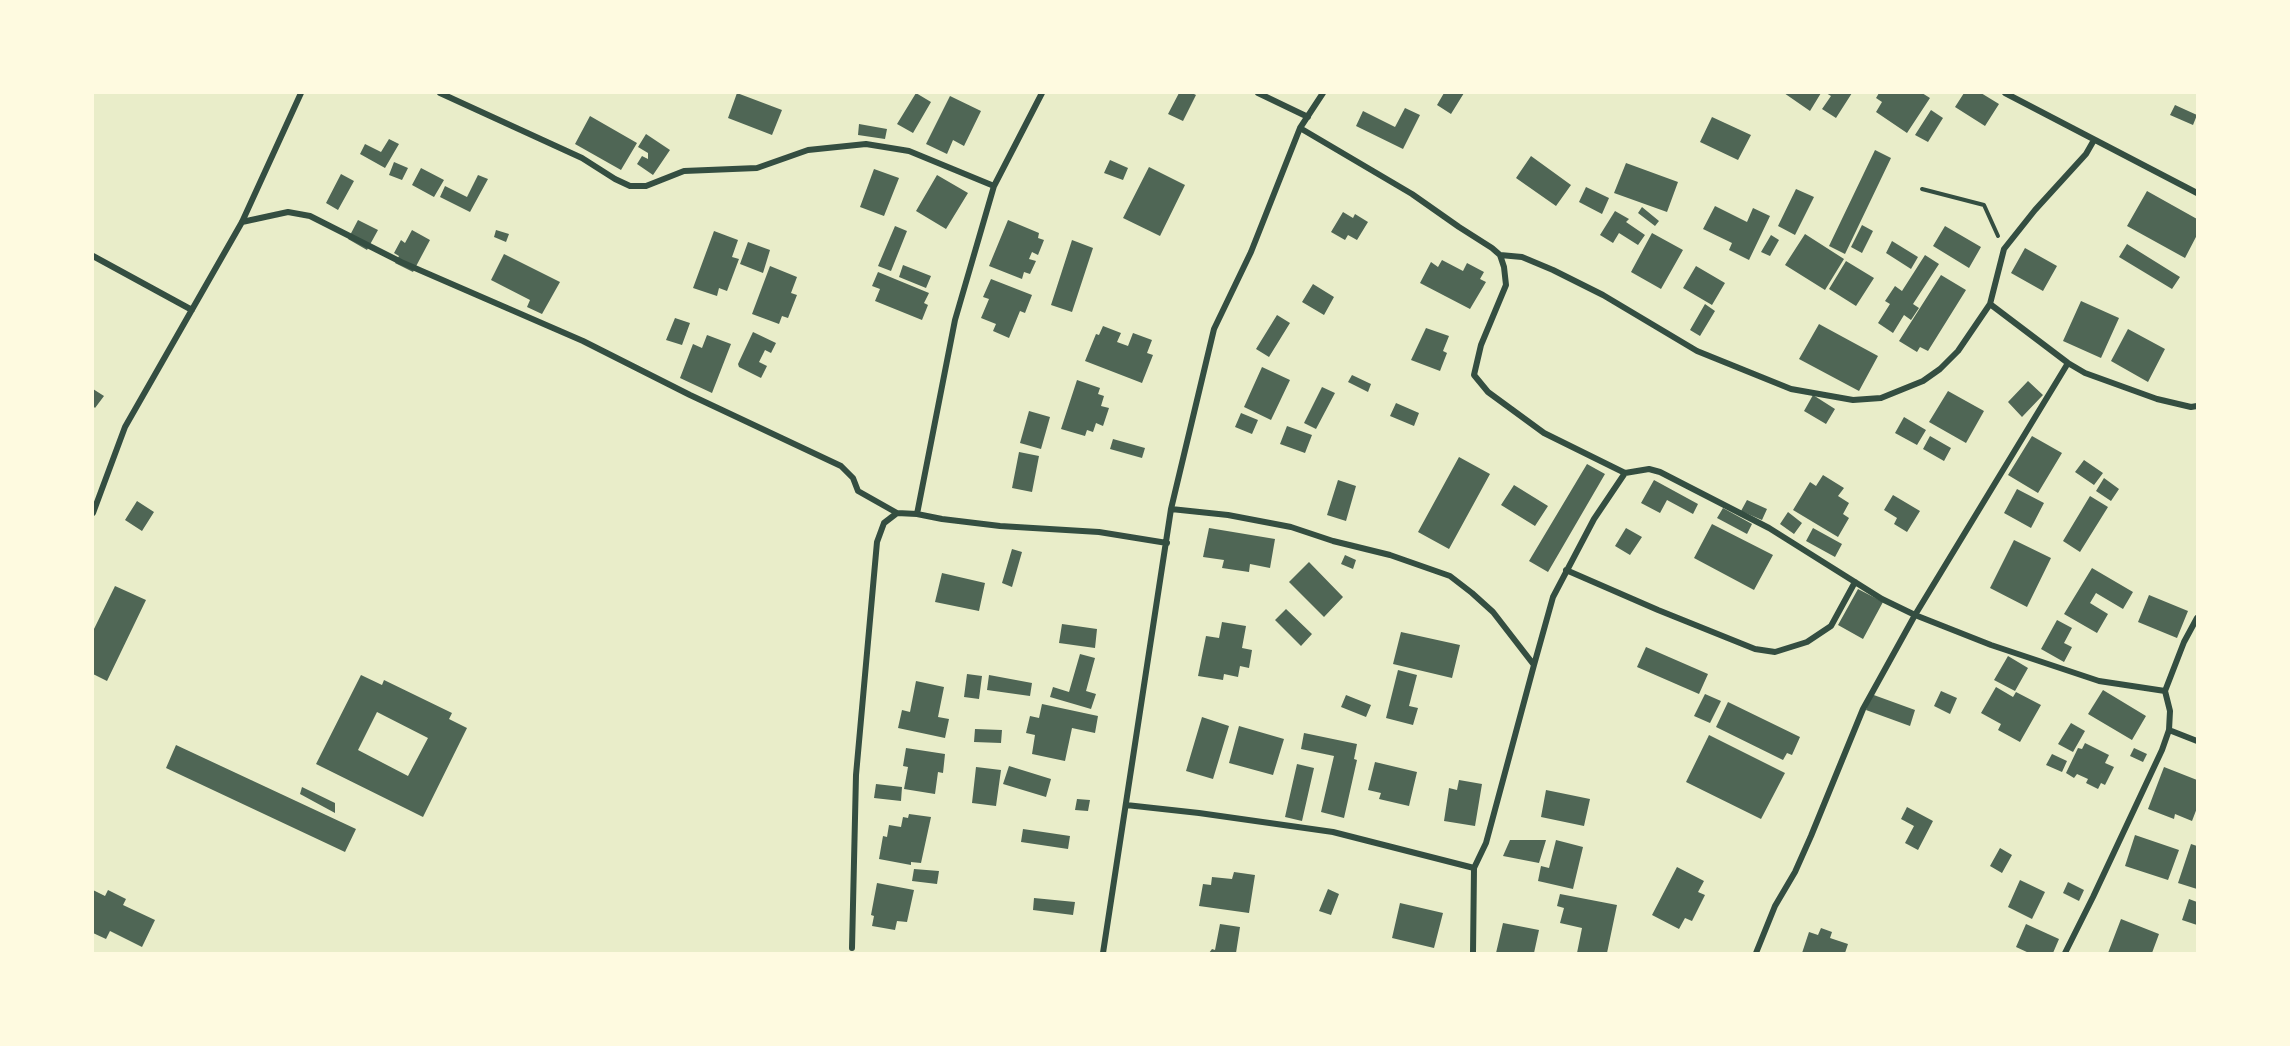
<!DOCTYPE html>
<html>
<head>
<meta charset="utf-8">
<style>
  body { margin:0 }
  #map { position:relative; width:2290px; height:1046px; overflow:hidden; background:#e9edc9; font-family:"Work Sans",sans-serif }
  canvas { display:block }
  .frame { position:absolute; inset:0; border:94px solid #fefae0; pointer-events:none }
</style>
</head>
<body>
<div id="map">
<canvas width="2290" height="1046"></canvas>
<div class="frame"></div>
</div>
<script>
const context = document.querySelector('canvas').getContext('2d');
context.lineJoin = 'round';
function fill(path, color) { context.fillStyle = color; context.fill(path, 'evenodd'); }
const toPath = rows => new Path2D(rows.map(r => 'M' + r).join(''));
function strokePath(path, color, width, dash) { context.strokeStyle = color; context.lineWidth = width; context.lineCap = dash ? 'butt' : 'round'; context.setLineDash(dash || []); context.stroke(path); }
const building = toPath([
  [737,93,782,110,772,135,728,118],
  [916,93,931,102,913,133,897,124],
  [1179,93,1192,93,1196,95,1183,121,1168,114],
  [1444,93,1464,93,1451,114,1437,105],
  [1784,93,1821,93,1810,111],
  [1826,93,1852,93,1836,118,1822,109,1831,96],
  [1879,93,1922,93,1930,98,1907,133,1876,112,1882,102,1876,98],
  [1964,93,1981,93,1999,104,1985,126,1955,107],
  [950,96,981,111,964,146,953,140,947,154,926,144],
  [2175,105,2197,115,2193,125,2170,115],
  [1405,108,1420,115,1403,149,1356,126,1363,111,1395,127],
  [1931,110,1943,118,1928,142,1915,135],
  [590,116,637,143,621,170,575,144],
  [1712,117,1751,135,1738,160,1700,142],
  [859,124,887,129,885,139,858,135],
  [646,134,670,150,653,175,637,164,642,156,648,159,648,153,638,147],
  [389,139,399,144,385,168,360,154,365,144,381,152],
  [1875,150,1891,158,1845,254,1829,246],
  [1531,156,1571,185,1556,206,1516,178],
  [1110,160,1128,168,1123,180,1104,173],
  [394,162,408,168,402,180,389,175],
  [1626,163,1678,182,1667,212,1614,193],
  [1149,167,1185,185,1160,236,1123,218],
  [421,168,444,180,434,197,412,185],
  [874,169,899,178,884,216,860,207],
  [341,174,354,181,338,210,326,203],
  [478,175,488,179,470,212,440,197,445,186,467,197],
  [937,175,968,193,946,229,916,211],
  [1586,187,1609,198,1602,214,1579,202],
  [1796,189,1814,197,1795,235,1778,226],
  [2147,191,2197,219,2197,235,2185,258,2127,226],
  [1715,206,1747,222,1753,208,1770,216,1749,260,1729,250,1732,243,1703,229],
  [1642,207,1659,221,1655,226,1638,213],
  [1615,211,1629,219,1626,222,1645,235,1638,245,1619,233,1613,243,1600,235],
  [1343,212,1353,218,1355,214,1368,222,1357,240,1348,235,1345,240,1331,232],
  [358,220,378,230,367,250,348,239],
  [1008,220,1039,233,1038,238,1044,240,1038,255,1032,252,1029,259,1036,261,1030,274,1024,272,1022,279,989,266],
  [1862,225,1873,231,1862,253,1851,247],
  [895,226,907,231,891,271,878,266],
  [1945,226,1981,247,1969,268,1933,246],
  [412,230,430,240,413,272,395,263,399,256,394,253,401,240,405,243],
  [496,230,509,234,506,242,494,237],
  [714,231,738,240,732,257,739,259,727,291,719,288,717,296,693,288],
  [1652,233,1683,250,1661,289,1631,272],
  [1805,234,1844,259,1825,290,1785,265],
  [1771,235,1779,240,1770,256,1761,252],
  [1072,240,1093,248,1072,312,1051,305],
  [1892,241,1918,257,1911,269,1886,253],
  [748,242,770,250,763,273,740,264],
  [2127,244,2180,277,2172,289,2119,257],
  [2025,248,2057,266,2043,291,2011,273],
  [504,254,560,282,542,314,527,307,530,300,491,280],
  [1925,255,1939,264,1913,304,1919,308,1911,320,1904,315,1893,333,1878,323,1890,304,1885,301,1895,286,1902,291],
  [1442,260,1463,271,1467,263,1484,272,1480,279,1486,282,1470,309,1420,283,1431,262,1438,267],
  [1846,261,1874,278,1856,306,1829,289],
  [903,265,931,276,926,288,899,277],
  [770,266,797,277,791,293,797,295,788,318,782,316,779,324,752,314],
  [1696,266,1725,283,1712,305,1683,288],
  [878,272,929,293,924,303,928,305,922,320,875,301,880,289,872,286],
  [1941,275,1966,290,1928,351,1920,347,1917,352,1899,341],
  [991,279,1032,295,1025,313,1020,311,1009,338,993,331,996,324,981,318,989,299,983,297],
  [1313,284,1334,297,1324,315,1302,302],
  [2081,301,2119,318,2101,358,2063,341],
  [1705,304,1715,311,1700,336,1690,330],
  [1277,315,1290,323,1269,357,1256,349],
  [675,318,690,323,682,345,666,340],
  [1819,324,1878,356,1859,391,1799,359],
  [1103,326,1121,333,1117,342,1128,346,1133,333,1152,340,1147,353,1153,355,1142,383,1085,361,1096,334,1099,335],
  [1426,328,1449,336,1443,351,1447,353,1440,371,1411,360],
  [2128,329,2165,349,2148,382,2111,361],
  [753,332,776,343,771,353,765,350,759,362,767,366,761,378,739,367,738,364],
  [707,335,731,344,712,393,680,378,693,344,702,348],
  [1262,367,1290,380,1271,420,1244,407],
  [1352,375,1371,384,1368,392,1348,382],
  [1077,380,1100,388,1098,394,1104,396,1101,406,1109,408,1103,426,1096,423,1093,432,1087,430,1085,436,1061,429],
  [2028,381,2043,395,2022,417,2008,402],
  [1322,387,1335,393,1316,429,1304,423],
  [93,389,104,396,95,408,93,406],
  [1948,391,1984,411,1966,443,1929,422],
  [1813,395,1835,409,1826,424,1804,411],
  [1396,403,1419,413,1414,426,1390,416],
  [1029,411,1050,417,1041,449,1020,443],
  [1241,413,1258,420,1252,434,1235,427],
  [1904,417,1926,430,1917,445,1895,433],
  [1287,426,1312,435,1305,453,1280,444],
  [1930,436,1951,448,1944,461,1923,449],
  [2032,436,2062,453,2038,493,2008,475],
  [1113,439,1145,448,1142,458,1110,449],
  [1019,452,1039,456,1032,492,1012,488],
  [1459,457,1490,474,1449,549,1418,532],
  [2084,460,2103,473,2094,485,2075,472],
  [1587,464,1605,474,1548,572,1529,561],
  [1823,475,1844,488,1838,496,1849,503,1843,514,1849,518,1838,537,1793,510,1810,482,1816,486],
  [2104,478,2119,489,2111,501,2096,491],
  [1338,480,1356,486,1346,521,1327,515],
  [1654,480,1698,504,1693,514,1667,500,1660,513,1641,503],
  [1514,485,1548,506,1535,526,1501,505],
  [2017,489,2044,503,2031,528,2004,513],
  [1893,495,1920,511,1907,532,1894,524,1897,518,1884,510],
  [2090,496,2108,507,2080,552,2063,541],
  [1747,500,1767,509,1762,520,1741,511],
  [137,501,154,512,142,531,125,520],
  [1723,508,1752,524,1747,534,1717,518],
  [1788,512,1802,523,1794,534,1780,524],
  [1712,524,1773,555,1754,590,1694,558],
  [1209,528,1275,539,1270,568,1250,564,1249,572,1222,568,1224,560,1203,557],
  [1626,528,1642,537,1630,555,1615,546],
  [1813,528,1842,544,1835,557,1806,541],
  [2014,540,2051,558,2027,607,1990,588],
  [1012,549,1022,552,1012,587,1002,583],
  [1345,555,1356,560,1353,569,1341,564],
  [1309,562,1343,597,1324,617,1289,582],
  [2092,568,2133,592,2123,609,2096,593,2090,603,2108,614,2097,633,2064,614],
  [942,573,985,583,979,611,935,602],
  [115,586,146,600,107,681,93,674,93,631],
  [1858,589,1883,602,1863,639,1838,625],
  [2149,595,2188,611,2177,638,2138,622],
  [1286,609,1312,634,1301,646,1275,620],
  [2057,620,2072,628,2064,643,2072,647,2064,662,2041,649],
  [1222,622,1246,626,1242,648,1252,650,1249,668,1240,666,1238,677,1224,674,1223,680,1198,676,1206,636,1219,638],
  [1062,624,1097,629,1095,648,1059,643],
  [1401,632,1460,645,1452,678,1393,664],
  [1646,647,1708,674,1699,694,1637,667],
  [1080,654,1095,658,1086,691,1096,694,1091,709,1050,697,1053,687,1069,692],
  [2008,656,2028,668,2015,691,1994,680],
  [1398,670,1417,675,1409,706,1418,708,1413,725,1386,718],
  [967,674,982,676,979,699,964,697],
  [361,675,382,685,384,680,452,713,449,719,467,728,423,817,316,764],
  [377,712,428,738,408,776,358,750],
  [989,675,1032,683,1030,696,987,690],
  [916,681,944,687,938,717,949,719,945,738,898,728,902,710,910,712],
  [1996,687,2013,697,2016,692,2041,705,2020,742,1998,730,2001,724,1981,713],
  [2103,690,2146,716,2132,740,2088,714],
  [1941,691,1957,698,1950,714,1934,706],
  [1705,694,1721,701,1710,723,1694,716],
  [1871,694,1915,710,1910,726,1866,710],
  [1346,695,1371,705,1366,717,1341,707],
  [1728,702,1800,737,1792,755,1787,753,1783,760,1716,727],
  [1042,704,1098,716,1095,733,1072,728,1065,761,1032,754,1035,735,1026,733,1030,716,1039,718],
  [1202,717,1229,726,1213,779,1186,771],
  [2071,723,2085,731,2073,752,2058,744],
  [1239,726,1284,739,1273,775,1229,763],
  [975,729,1002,730,1001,743,974,742],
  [1304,733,1357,744,1354,759,1357,760,1344,818,1321,812,1334,756,1301,749],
  [1709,735,1785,773,1761,819,1686,782],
  [2085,743,2109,755,2105,763,2114,767,2105,785,2101,783,2098,789,2086,783,2088,779,2077,774,2074,778,2066,773,2078,748,2082,749],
  [176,745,356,829,345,852,166,768],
  [906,748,945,754,943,773,938,772,935,794,904,789,908,767,903,766],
  [2134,748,2147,754,2143,762,2130,756],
  [2052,754,2067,761,2062,772,2046,765],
  [1375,762,1417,772,1409,806,1379,799,1381,793,1368,790],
  [1297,764,1314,768,1302,821,1285,817],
  [1009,766,1051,779,1046,797,1003,784],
  [976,767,1001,770,996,806,972,803],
  [2164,767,2197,780,2197,808,2192,821,2175,814,2174,819,2148,809],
  [1459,780,1482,784,1475,826,1444,821,1449,788,1457,790],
  [876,784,902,787,901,801,874,798],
  [302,787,335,803,335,813,300,794],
  [1546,790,1590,799,1584,826,1541,817],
  [1077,799,1090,800,1088,811,1075,810],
  [1907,807,1933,821,1918,850,1905,843,1914,826,1901,819],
  [909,814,931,817,921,863,911,862,911,865,879,859,883,836,887,837,889,825,901,827,903,817,908,818],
  [1023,829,1070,836,1068,849,1021,842],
  [2135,835,2179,850,2168,880,2125,866],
  [1510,840,1546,840,1539,863,1503,856],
  [1556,840,1583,847,1573,889,1538,881,1541,866,1549,868],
  [2191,844,2197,846,2197,889,2178,883],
  [2000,848,2012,855,2002,873,1990,866],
  [1677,867,1704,881,1698,892,1705,895,1692,921,1685,918,1679,929,1652,915],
  [914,869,939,871,937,884,912,881],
  [1234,872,1255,875,1249,913,1199,906,1203,884,1211,885,1212,877,1232,879],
  [2020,880,2045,892,2032,919,2008,907],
  [2068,882,2084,890,2079,901,2063,893],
  [877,883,914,890,907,922,897,921,895,930,872,926,874,916,871,915],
  [1328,889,1339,894,1331,915,1319,911],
  [93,890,105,896,108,890,126,899,123,905,155,920,142,947,110,931,106,939,93,933],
  [1560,894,1617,905,1607,953,1577,953,1582,928,1560,923,1564,908,1557,906],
  [1034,898,1075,902,1073,915,1033,910],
  [2189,899,2197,902,2197,925,2182,920],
  [1400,903,1443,913,1434,948,1392,938],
  [2121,919,2159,934,2152,953,2108,953],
  [1503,923,1539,930,1534,953,1496,953],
  [1220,924,1240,927,1236,953,1209,953,1212,949,1215,950],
  [2026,924,2059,939,2053,953,2029,953,2016,947],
  [1821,928,1832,932,1830,938,1848,944,1845,953,1802,953,1809,932,1818,935]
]);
const path = toPath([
  [1922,189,1984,205,1998,236]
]);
const minor = toPath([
  [440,93,582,158,615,179,630,186,646,186,684,171,757,168,808,150,866,144,909,151,994,186],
  [1258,93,1308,117],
  [2005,93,2197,193],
  [1300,128,1412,194,1459,227,1492,248,1500,255,1504,267,1506,285,1481,345,1474,375,1488,392,1544,433,1625,473,1649,469,1660,472,1769,528,1882,599,1915,615,1991,645,2099,681,2165,691],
  [242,222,288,212,310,216,401,262,583,341,690,395,841,466,853,478,858,491,897,513],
  [1500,255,1522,257,1553,270,1603,295,1697,351,1791,389,1853,400,1881,398,1923,381,1940,369,1958,351,1990,304,2004,249,2035,210,2086,154,2094,140],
  [93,256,192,310],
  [1990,304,2068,363,2085,373,2157,399,2191,407,2197,406],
  [1171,509,1228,515,1291,527,1333,541,1390,555,1450,576,1472,593,1493,612,1534,665,1486,843,1474,868,1473,953],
  [93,513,125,427,242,222,301,93],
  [917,514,955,320,994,186,1042,93],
  [1566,570,1658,610,1755,649,1775,652,1807,642,1831,626,1855,582],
  [1534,665,1553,597,1594,519,1625,473],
  [2169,730,2197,741],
  [1126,805,1199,813,1333,832,1474,868],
  [852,948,856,775,877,542,884,523,897,513,917,514,942,519,1000,526,1099,532,1167,543],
  [1103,953,1171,509,1214,329,1251,252,1300,128,1323,93],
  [1756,953,1775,906,1795,872,1811,836,1863,709,1915,615,2068,363],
  [2065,953,2093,897,2162,750,2169,730,2170,711,2165,691,2184,642,2197,618]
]);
fill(building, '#4f6655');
strokePath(path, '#344e41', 4);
strokePath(minor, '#344e41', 6);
</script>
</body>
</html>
